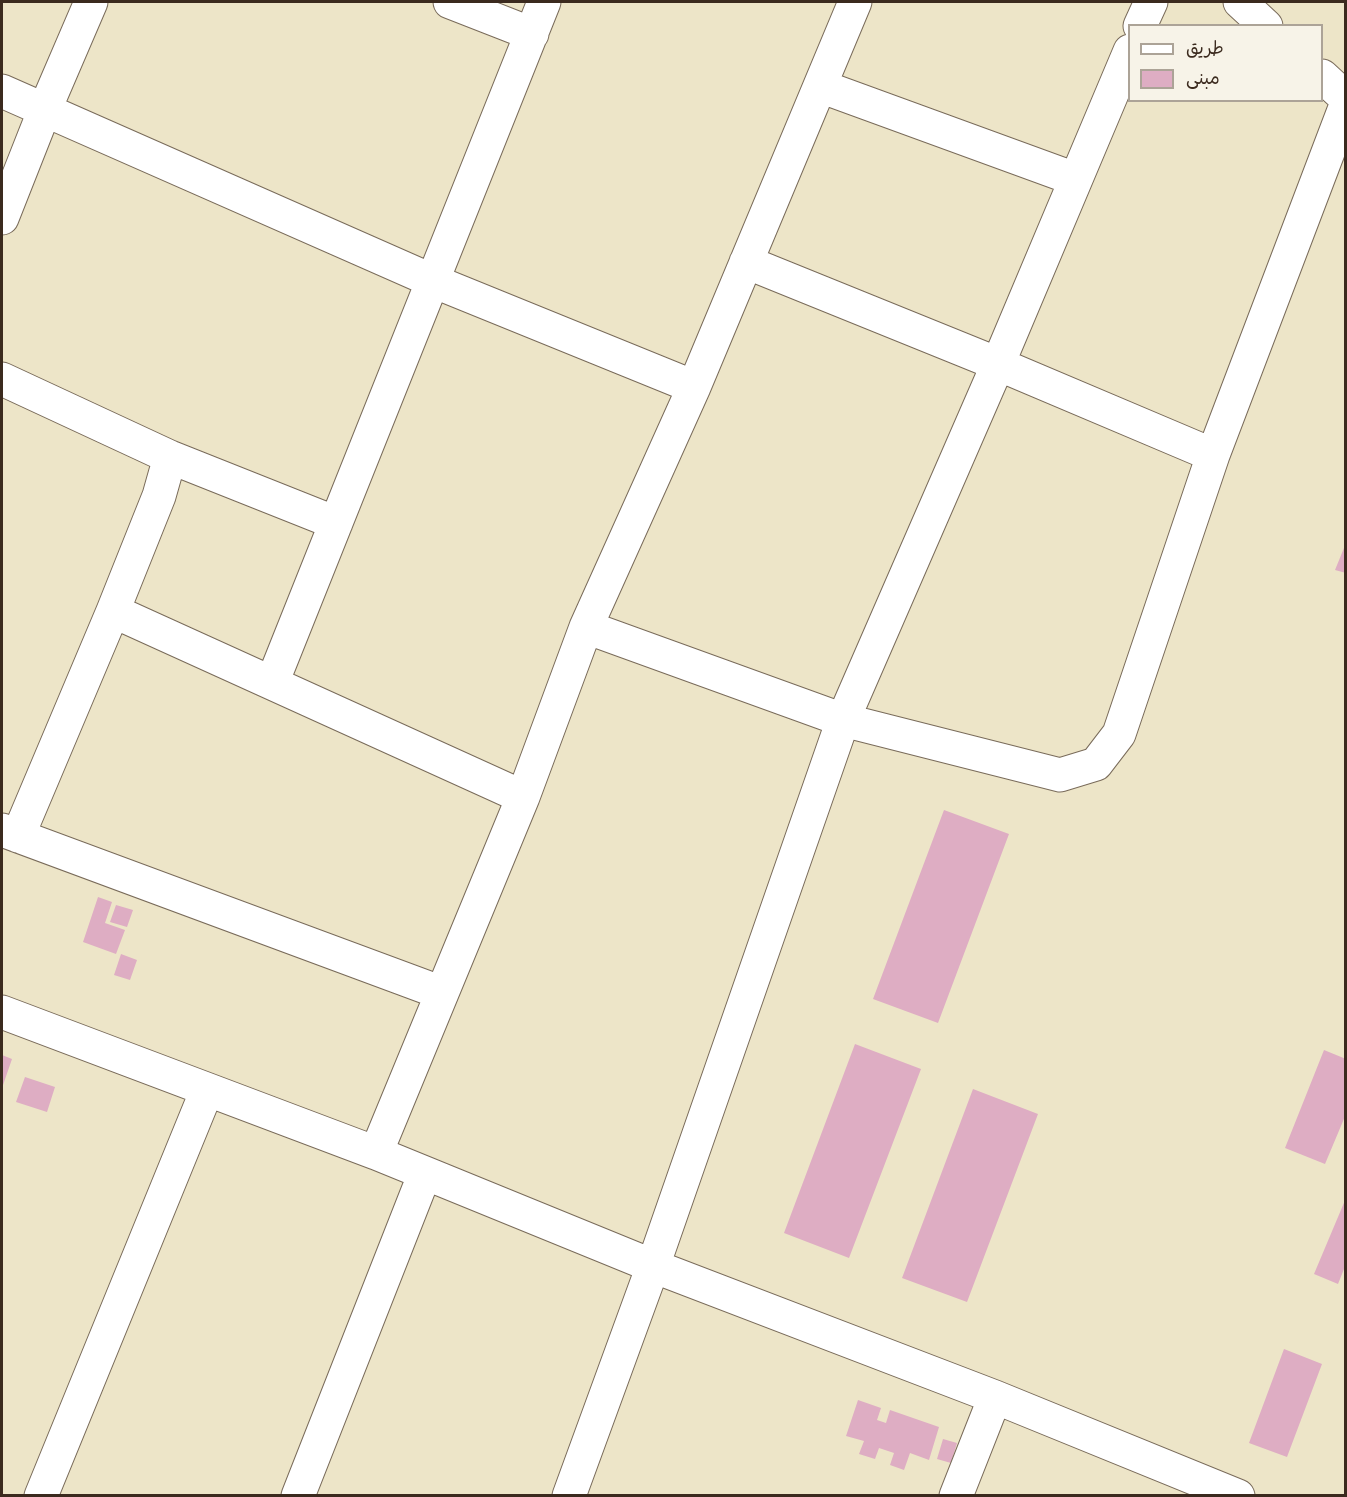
<!DOCTYPE html>
<html>
<head>
<meta charset="utf-8">
<style>
  body { margin:0 }
  #map { position:relative; width:1347px; height:1497px; overflow:hidden; background:#ede5c8; font-family:Caveat,"Playpen Sans Arabic",sans-serif }
  canvas { display:block }
  .frame { position:absolute; inset:0; border:3px solid #3b2a1e; pointer-events:none }
  .legend { position:absolute; left:1128px; top:24px; width:195px; height:78px; box-sizing:border-box; background:#f7f3e8; border:2px solid #aca397; margin:0; padding:8px 10px; list-style:none; font-size:18px; color:#3b2a1e }
  .legend li { display:flex; align-items:center; gap:12px; height:30px }
  .legend b { width:30px; border:2px solid #aca397 }
</style>
</head>
<body>
<div id="map">
<canvas width="1347" height="1497"></canvas>
<div class="frame"></div>
<ul class="legend">
<li><b style="height:8px;background:#fff"></b>طريق</li>
<li><b style="height:16px;background:#deadc3"></b>مبنى</li>
</ul>
</div>
<script>
const context = document.querySelector('canvas').getContext('2d');
context.lineJoin = 'round';
function fill(path, color) { context.fillStyle = color; context.fill(path, 'evenodd'); }
const toPath = rows => new Path2D(rows.map(r => 'M' + r).join(''));
function strokePath(path, color, width, dash) { context.strokeStyle = color; context.lineWidth = width; context.lineCap = dash ? 'butt' : 'round'; context.setLineDash(dash || []); context.stroke(path); }
const building = toPath([
  [1346,543,1346,573,1335,570],
  [944,810,1009,834,938,1023,873,999],
  [98,897,112,902,105,923,125,930,116,954,83,942],
  [116,905,133,910,127,927,110,922],
  [121,954,137,960,130,980,114,975],
  [855,1044,921,1069,849,1258,784,1233],
  [1324,1050,1346,1059,1346,1114,1325,1164,1285,1148],
  [2,1055,12,1059,2,1088],
  [25,1077,55,1087,47,1112,16,1102],
  [973,1089,1038,1114,967,1302,902,1278],
  [1346,1198,1346,1264,1338,1284,1314,1274],
  [1284,1349,1322,1364,1287,1457,1249,1443],
  [858,1400,881,1408,877,1420,886,1423,890,1410,939,1427,929,1460,910,1453,904,1470,890,1465,894,1453,879,1448,875,1459,859,1454,864,1441,846,1436],
  [943,1439,957,1443,951,1463,937,1459]
]);
const street = toPath([
  [450,2,532,34],
  [1240,2,1266,26],
  [1140,26,1151,2],
  [1322,76,1346,98],
  [820,86,1075,179],
  [2,91,433,281,694,387],
  [2,218,45,109,91,2],
  [746,262,998,364,1213,455],
  [2,379,170,457,336,523],
  [113,611,523,797],
  [586,627,843,720,1060,775,1096,764,1119,734,1213,455,1346,105],
  [272,683,544,2],
  [2,830,442,993],
  [18,836,113,611,159,496,170,457],
  [2,1012,376,1153,653,1266,995,1397,1238,1496],
  [376,1153,523,797,586,627,694,387,855,2],
  [41,1496,207,1090],
  [298,1496,425,1173],
  [569,1496,653,1266,843,720,998,364,1130,51],
  [956,1496,995,1397]
]);
fill(building, '#deadc3');
strokePath(street, '#796b5a', 35);
strokePath(street, '#fff', 33);
</script>
</body>
</html>
